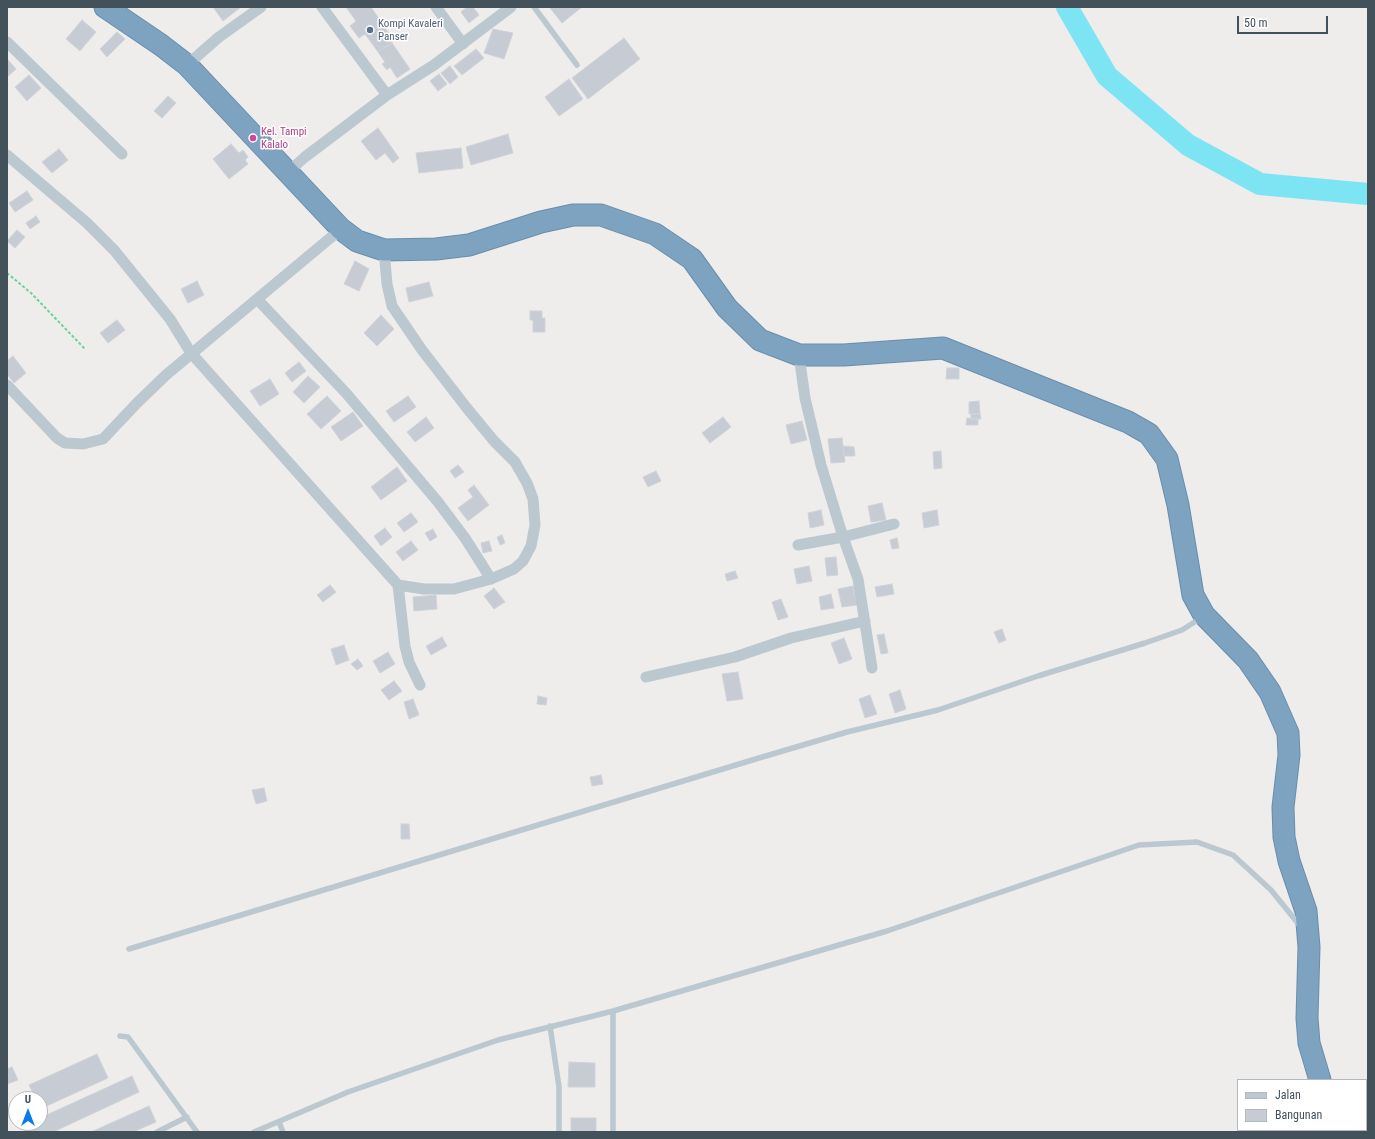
<!DOCTYPE html>
<html>
<head>
<meta charset="utf-8">
<style>
  body { margin:0 }
  #map { position:relative; width:1375px; height:1139px; overflow:hidden; background:#efecec; font-family:"Roboto Condensed",sans-serif }
  canvas { display:block }
  .frame { position:absolute; inset:0; border:8px solid #43515b; pointer-events:none }
  .legend { position:absolute; left:1237px; top:1079px; width:130px; height:52px; box-sizing:border-box; background:#fff; border:1px solid #b4b9bd; margin:0; padding:5px 7px; list-style:none; font-size:12px; color:#43515b }
  .legend li { display:flex; align-items:center; gap:8px; height:20px }
  .legend b { width:20px; border:1px solid #b4b9bd }
  .north { position:absolute; left:8px; top:1091px; width:40px; height:40px; box-sizing:border-box; background:#fff; border:1px solid #b4b9bd; border-radius:50%; rotate:0deg; font-size:11px; font-weight:700; line-height:16px; text-align:center; color:#43515b }
  .north::after { content:''; display:block; margin:auto; width:14px; height:18px; background:#077cee; clip-path:polygon(50% 0,100% 100%,50% 72%,0 100%) }
  .scale { position:absolute; left:1237px; top:16px; width:91px; height:18px; box-sizing:border-box; border:2px solid #43515b; border-top:0; padding-left:5px; font-size:12px; line-height:14px; white-space:nowrap; color:#43515b; -webkit-text-stroke:3px #fff; paint-order:stroke }
</style>
</head>
<body>
<div id="map">
<canvas width="1375" height="1139"></canvas>
<div class="frame"></div>
<ul class="legend">
<li><b style="height:5px;background:#bbc8d0"></b>Jalan</li>
<li><b style="height:11px;background:#c7cbd3"></b>Bangunan</li>
</ul>
<div class="north">U</div>
<div class="scale">50 m</div>
</div>
<script>
const context = document.querySelector('canvas').getContext('2d');
context.lineJoin = 'round';
const toPath = rows => new Path2D(rows.map(r => 'M' + r).join(''));
function strokePath(path, color, width, dash) { context.strokeStyle = color; context.lineWidth = width; context.lineCap = dash ? 'butt' : 'round'; context.setLineDash(dash || []); context.stroke(path); }
function fill(path, color) { context.fillStyle = color; context.fill(path, 'evenodd'); }
function drawText(font, color, halo, rows, align = 'center') {
  context.font = font + ' "Roboto Condensed",sans-serif'; context.lineWidth = 3; context.setLineDash([]); context.textBaseline = 'middle'; context.strokeStyle = halo; context.fillStyle = color; for (const [text, x, y, turn = 0] of rows) {
    context.save(); context.translate(x, y); context.rotate((+turn || 0) * Math.PI / 180); context.textAlign = isNaN(turn) ? turn : align; if (halo) context.strokeText(text, 0, 0); context.fillText(text, 0, 0); context.restore();
  }
}
const river = toPath([
  [1067,7,1107,76,1188,145,1260,184,1368,194]
]);
const building = toPath([
  [213,7,241,7,223,21,213,7],
  [346,7,371,7,394,41,378,52,365,34,359,38,350,26,356,21,346,7],
  [467,7,473,7,479,15,469,23,461,12,467,7],
  [552,7,582,7,562,23,550,8,552,7],
  [82,20,96,32,80,51,66,39,82,20],
  [493,29,513,33,504,59,484,53,493,29],
  [117,32,125,39,107,57,100,49,117,32],
  [624,38,640,59,588,99,572,78,624,38],
  [392,43,410,69,397,78,390,67,387,70,382,64,385,62,378,52,392,43],
  [476,49,484,58,462,75,454,66,476,49],
  [8,60,16,69,7,77,7,61,8,60],
  [450,66,458,77,450,84,441,73,450,66],
  [439,74,447,84,438,91,430,81,439,74],
  [29,75,41,88,27,101,15,87,29,75],
  [569,79,583,99,559,116,545,97,569,79],
  [168,96,176,103,162,118,154,111,168,96],
  [378,128,399,158,393,163,385,153,376,160,361,141,378,128],
  [508,134,513,153,471,165,466,147,508,134],
  [231,144,239,153,243,150,248,157,245,160,248,164,229,179,213,159,231,144],
  [461,148,463,168,419,173,416,153,461,148],
  [59,149,68,160,52,173,42,162,59,149],
  [27,191,33,200,15,212,9,203,27,191],
  [36,216,40,222,30,229,26,223,36,216],
  [17,230,25,237,15,248,7,241,17,230],
  [355,261,369,269,359,291,344,284,355,261],
  [197,281,204,295,188,303,181,289,197,281],
  [429,282,433,296,409,302,406,288,429,282],
  [530,311,542,311,542,318,545,318,545,332,533,332,533,320,530,320,530,311],
  [381,315,394,329,377,346,364,333,381,315],
  [117,320,125,330,108,343,100,333,117,320],
  [13,356,26,373,14,383,7,374,7,361,13,356],
  [299,362,306,371,292,382,285,373,299,362],
  [947,368,959,368,959,379,946,379,947,368],
  [308,376,320,387,304,403,293,392,308,376],
  [270,379,279,394,260,406,250,391,270,379],
  [327,396,341,411,321,429,307,414,327,396],
  [408,396,416,407,394,422,386,411,408,396],
  [979,401,980,414,969,414,969,402,979,401],
  [353,412,363,426,341,441,331,427,353,412],
  [971,414,980,414,981,419,971,419,971,414],
  [426,417,434,428,415,442,407,432,426,417],
  [723,417,731,427,710,443,702,433,723,417],
  [967,418,978,419,978,425,966,425,967,418],
  [802,421,807,440,791,444,786,425,802,421],
  [842,438,845,462,831,463,828,439,842,438],
  [843,446,854,447,855,456,844,456,843,446],
  [941,451,942,468,934,469,933,452,941,451],
  [458,465,464,472,455,478,450,471,458,465],
  [397,467,407,481,381,500,371,487,397,467],
  [656,471,661,481,648,487,643,477,656,471],
  [474,485,489,505,468,521,458,508,473,497,468,490,474,485],
  [882,503,886,520,871,522,868,506,882,503],
  [821,510,824,525,810,528,808,513,821,510],
  [937,510,939,525,924,528,922,513,937,510],
  [411,513,418,522,404,532,397,523,411,513],
  [385,528,392,537,381,546,374,536,385,528],
  [433,529,437,537,430,541,425,533,433,529],
  [502,535,505,543,500,545,497,537,502,535],
  [897,538,899,548,892,549,890,540,897,538],
  [411,541,418,550,403,561,396,552,411,541],
  [489,541,492,551,483,553,481,543,489,541],
  [836,557,838,575,827,576,825,558,836,557],
  [809,566,812,581,797,584,794,569,809,566],
  [735,571,738,578,727,581,725,574,735,571],
  [892,584,894,594,877,597,875,587,892,584],
  [330,585,336,592,323,602,317,595,330,585],
  [853,586,857,605,842,607,838,589,853,586],
  [494,588,505,602,494,609,484,596,494,588],
  [831,594,834,608,821,610,819,597,831,594],
  [436,595,437,609,414,611,413,597,436,595],
  [781,599,788,617,778,620,772,602,781,599],
  [1002,629,1006,640,999,643,994,632,1002,629],
  [884,634,888,653,881,654,877,635,884,634],
  [442,637,447,646,431,655,426,646,442,637],
  [844,638,852,659,839,664,831,643,844,638],
  [344,645,349,660,336,665,331,649,344,645],
  [388,652,395,664,380,673,373,661,388,652],
  [358,659,363,666,357,670,351,664,358,659],
  [738,672,743,699,727,701,722,674,738,672],
  [394,681,402,691,389,700,381,690,394,681],
  [900,690,906,709,895,713,889,694,900,690],
  [870,695,877,714,865,718,859,699,870,695],
  [538,696,547,698,546,705,537,704,538,696],
  [413,699,419,715,409,719,404,702,413,699],
  [601,775,603,784,592,786,590,777,601,775],
  [264,788,267,801,256,804,252,790,264,788],
  [401,824,409,824,410,839,401,839,401,824],
  [97,1054,108,1078,40,1109,40,1099,36,1099,29,1085,97,1054],
  [569,1062,595,1063,595,1087,568,1087,569,1062],
  [12,1067,18,1080,7,1084,7,1069,12,1067],
  [132,1076,139,1092,53,1132,26,1132,23,1126,30,1123,40,1123,40,1118,132,1076],
  [149,1106,156,1122,133,1132,91,1132,149,1106],
  [571,1118,596,1118,596,1132,571,1132,571,1118]
]);
const path = toPath([
  [7,273,31,293,85,349]
]);
const lane = toPath([
  [534,7,577,65],
  [129,949,759,758,847,732,938,710,1038,676,1145,643,1182,630,1201,618],
  [550,1026,559,1087,559,1132],
  [120,1036,128,1037,197,1132],
  [279,1122,283,1132],
  [157,1132,187,1117],
  [254,1132,348,1092,498,1040,613,1011,887,931,1139,845,1197,842,1233,855,1271,890,1301,927],
  [613,1132,613,1011]
]);
const street = toPath([
  [322,7,387,95],
  [436,7,463,44],
  [7,42,122,154],
  [187,65,219,37,261,7],
  [7,155,87,223,114,250,170,319,191,353,398,585,424,589,454,589,491,579,514,569,523,561,531,546,535,525,533,499,527,483,515,462,494,441,466,407,422,350,392,306,387,284,384,250],
  [288,172,305,157,387,95,434,65,511,7],
  [257,299,346,393,438,502,465,538,491,579],
  [799,355,805,398,821,465,843,537,858,579,872,668],
  [7,385,57,438,65,443,83,444,103,439,137,403,166,375,341,229],
  [798,545,843,537,894,524],
  [398,585,405,646,409,662,420,685],
  [646,677,735,657,791,638,865,621]
]);
const highway = toPath([
  [105,7,161,45,187,65,341,229,357,241,384,250,436,249,469,245,541,222,573,215,601,215,655,234,692,259,727,308,760,340,799,355,844,355,943,348,1128,422,1149,434,1167,459,1178,505,1193,595,1204,615,1248,660,1270,692,1288,733,1289,755,1283,807,1284,837,1289,861,1306,911,1309,947,1307,1018,1309,1043,1320,1080],
  [1338,1130,1339,1132]
]);
const markers = [
  [370,30,4,"#5c6f8a"],
  [253,138,4,"#d1479c"]
];
const serviceNames = [
  ["Kompi Kavaleri",378,24],
  ["Panser",378,37]
];
const hotelNames = [
  ["Kel. Tampi",261,132],
  ["Kalalo",261,145]
];
strokePath(river, '#7de4f4', 22);
fill(building, '#c7cbd3');
strokePath(building, '#cfd3d9', 1);
strokePath(highway, '#698ead', 23);
strokePath(path, '#69d498', 2, [3, 2]);
strokePath(lane, '#bbc8d0', 5.5);
strokePath(street, '#bbc8d0', 11);
strokePath(highway, '#7ea3c1', 21);
for (const [x, y, r, color] of markers) { const dot = new Path2D(); dot.arc(x, y, r, 0, 2 * Math.PI); context.fillStyle = color; context.fill(dot); strokePath(dot, '#fff', 1.5); }
drawText('11px', '#4e5e75', '#fff', serviceNames, 'left');
drawText('11px', '#b23c85', '#fff', hotelNames, 'left');
</script>
</body>
</html>
